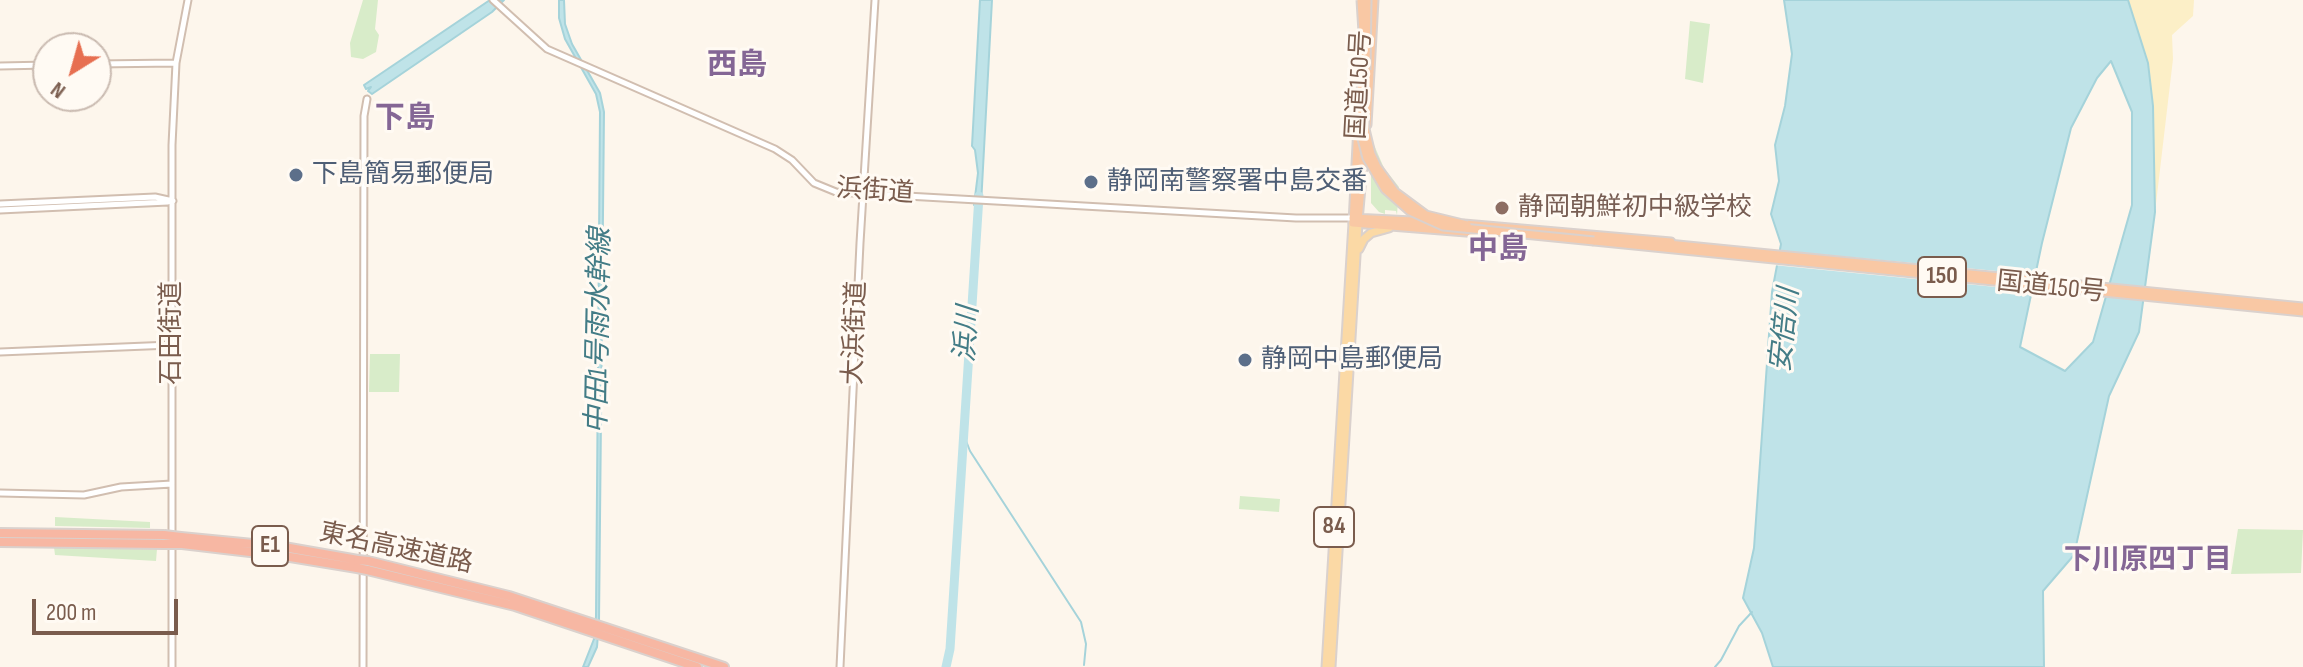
<!DOCTYPE html>
<html>
<head>
<meta charset="utf-8">
<style>
  body { margin:0 }
  #map { position:relative; width:2303px; height:667px; overflow:hidden; background:#fdf6ec; font-family:"Sofia Sans Condensed",sans-serif }
  canvas { display:block }
  .north { position:absolute; left:32px; top:32px; width:80px; height:80px; box-sizing:border-box; background:#fffaf3; border:2px solid #cabbb1; border-radius:50%; rotate:217deg; font-size:22px; font-weight:700; line-height:32px; text-align:center; color:#7a5c4d }
  .north::after { content:''; display:block; margin:auto; width:28px; height:36px; background:#e76f51; clip-path:polygon(50% 0,100% 100%,50% 72%,0 100%) }
  .scale { position:absolute; left:32px; top:599px; width:146px; height:36px; box-sizing:border-box; border:4px solid #7a5c4d; border-top:0; padding-left:10px; font-size:24px; line-height:28px; white-space:nowrap; color:#7a5c4d; -webkit-text-stroke:6px #fffaf3; paint-order:stroke }
</style>
</head>
<body>
<div id="map">
<canvas width="2303" height="667"></canvas>
<div class="north">N</div>
<div class="scale">200 m</div>
</div>
<script>
const context = document.querySelector('canvas').getContext('2d');
context.lineJoin = 'round';
function fill(path, color) { context.fillStyle = color; context.fill(path, 'evenodd'); }
const toPath = rows => new Path2D(rows.map(r => 'M' + r).join(''));
function strokePath(path, color, width, dash) { context.strokeStyle = color; context.lineWidth = width; context.lineCap = dash ? 'butt' : 'round'; context.setLineDash(dash || []); context.stroke(path); }
function drawText(font, color, halo, rows, align = 'center') {
  context.font = font + ' "Sofia Sans Condensed","Noto Sans JP",sans-serif'; context.lineWidth = 6; context.setLineDash([]); context.textBaseline = 'middle'; context.strokeStyle = halo; context.fillStyle = color; for (const [text, x, y, turn = 0] of rows) {
    context.save(); context.translate(x, y); context.rotate((+turn || 0) * Math.PI / 180); context.textAlign = isNaN(turn) ? turn : align; if (halo) context.strokeText(text, 0, 0); context.fillText(text, 0, 0); context.restore();
  }
}
const green = toPath([
  [363,0,378,0,375,29,379,35,376,52,363,59,351,57,350,43],
  [1690,21,1710,24,1703,83,1685,79],
  [1371,138,1384,168,1399,187,1397,215,1396,211,1385,210,1385,214,1379,212,1371,203],
  [370,354,400,354,399,392,369,392],
  [1240,496,1280,499,1279,512,1239,509],
  [55,517,150,522,150,528,55,526],
  [2238,529,2303,530,2301,573,2231,574],
  [54,547,157,549,156,561,55,555]
]);
const sand = toPath([
  [2128,0,2194,0,2193,16,2172,35,2173,59,2155,212,2153,106,2148,63]
]);
const water = toPath([
  [490,0,504,0,492,12,372,94,368,91,371,87,366,89,364,85,490,0],
  [559,0,564,0,565,24,572,44,600,93,604,112,599,621,597,647,588,667,583,667,594,639,596,616,600,112,596,94,565,39,559,18,559,0],
  [980,0,992,0,981,205,974,205,978,173,975,150,972,146,980,0],
  [1784,0,2128,0,2148,63,2153,106,2155,212,2139,332,2109,396,2074,555,2043,591,2044,667,1773,667,1762,633,1743,598,1754,548,1772,292,1781,244,1771,214,1779,181,1775,145,1785,106,1792,54,1784,0],
  [2111,61,2132,112,2132,205,2093,342,2065,371,2020,347,2042,243,2071,128,2097,78,2111,61]
]);
const pier = toPath([
  [1776,250,2039,275,2036,291,1773,265]
]);
const stream = toPath([
  [963,433,970,451,1081,622,1086,644,1084,665],
  [1715,667,1721,660,1739,626,1752,612]
]);
const river = toPath([
  [946,667,950,649,979,196]
]);
const tertiary = toPath([
  [493,0,547,49,775,149,792,160,814,183,836,192,1296,218,1353,218],
  [96,64,176,63],
  [0,66,48,65],
  [0,204,155,197,173,201],
  [0,210,168,202],
  [0,352,171,345],
  [0,493,84,495,121,487,172,484],
  [172,667,172,145,176,63,188,0],
  [363,667,364,116,367,99],
  [840,667,860,243,875,0]
]);
const primary = toPath([
  [1359,249,1364,239,1371,233,1389,228],
  [1326,667,1353,223],
  [1331,667,1358,223]
]);
const trunk = toPath([
  [1358,125,1353,223,1491,234],
  [1367,125,1374,0],
  [1353,218,1432,222],
  [1358,221,1364,153],
  [1464,224,1671,242],
  [1594,241,2303,312],
  [1668,244,2303,307]
]);
const motorway = toPath([
  [0,533,164,535],
  [181,537,284,547,358,560],
  [0,542,164,544],
  [182,544,284,556,357,568],
  [368,561,509,596,724,667],
  [367,570,515,606,697,667]
]);
const trunkBridge = toPath([
  [1361,0,1363,32,1360,131,1367,158,1385,189,1410,211,1443,226,1594,241],
  [1366,70,1367,0],
  [1364,114,1365,129,1371,154,1377,167,1395,192,1426,215,1467,225]
]);
const motorwayBridge = toPath([
  [164,535,181,537],
  [164,544,182,544],
  [358,560,368,561],
  [357,568,367,570]
]);
const markers = [
  [296,175,8,"#5c6f8a"],
  [1091,182,8,"#5c6f8a"],
  [1502,208,8,"#8d6e63"],
  [1245,360,8,"#5c6f8a"]
];
const shields = [
  [1942,277,48],
  [1334,527,40],
  [270,546,36]
];
const shieldNames = [
  ["150",1942,277],
  ["84",1334,527],
  ["E1",270,546]
];
const streetNames = [
  ["国道150号",1360,85,-87],
  ["浜街道",875,192,4],
  ["国道150号",2051,288,6],
  ["石田街道",172,333,-90],
  ["大浜街道",856,333,-88],
  ["東名高速道路",396,549,12]
];
const serviceNames = [
  ["下島簡易郵便局",312,175],
  ["静岡南警察署中島交番",1107,182],
  ["静岡中島郵便局",1261,360]
];
const educationNames = [
  ["静岡朝鮮初中級学校",1518,208]
];
const waterNames = [
  ["安倍川",1786,330,-84],
  ["中田1号雨水幹線",600,331,-89],
  ["浜川",968,334,-86]
];
const neighbourhoodNames = [
  ["下川原四丁目",2148,561]
];
const quarterNames = [
  ["西島",737,66],
  ["下島",405,119],
  ["中島",1498,250]
];
fill(green, '#d8ecc9');
fill(sand, '#fcefc7');
fill(water, '#bfe3e8');
strokePath(water, '#a5d3da', 2);
fill(pier, '#fdf6ec');
strokePath(stream, '#a5d3da', 2);
strokePath(river, '#bfe3e8', 9);
strokePath(tertiary, '#d1beb0', 9);
strokePath(primary, '#dad1cd', 11);
strokePath(trunk, '#dad1cd', 11);
strokePath(motorway, '#dad1cd', 12);
strokePath(tertiary, '#fff', 5);
strokePath(primary, '#fbd9a5', 7);
strokePath(trunk, '#f9c8a4', 7);
strokePath(motorway, '#f7b7a3', 8);
strokePath(trunkBridge, '#dad1cd', 11, []);
strokePath(motorwayBridge, '#dad1cd', 12, []);
strokePath(trunkBridge, '#f9c8a4', 7);
strokePath(motorwayBridge, '#f7b7a3', 8);
for (const [x, y, r, color] of markers) { const dot = new Path2D(); dot.arc(x, y, r, 0, 2 * Math.PI); context.fillStyle = color; context.fill(dot); strokePath(dot, '#fffaf3', 3); }
for (const [x, y, w] of shields) { const box = new Path2D(); box.roundRect(x - w / 2, y - 20, w, 40, 6); context.fillStyle = '#fffaf3'; context.fill(box); strokePath(box, '#7a5c4d', 2); }
drawText('bold 24px', '#7a5c4d', null, shieldNames);
drawText('26px', '#7a5c4d', '#fffaf3', streetNames);
drawText('26px', '#4e5e75', '#fffaf3', serviceNames, 'left');
drawText('26px', '#785e54', '#fffaf3', educationNames, 'left');
drawText('italic 28px', '#437c86', '#fffaf3', waterNames);
drawText('bold 28px', '#846695', '#fffaf3', neighbourhoodNames);
drawText('bold 30px', '#846695', '#fffaf3', quarterNames);
</script>
</body>
</html>
